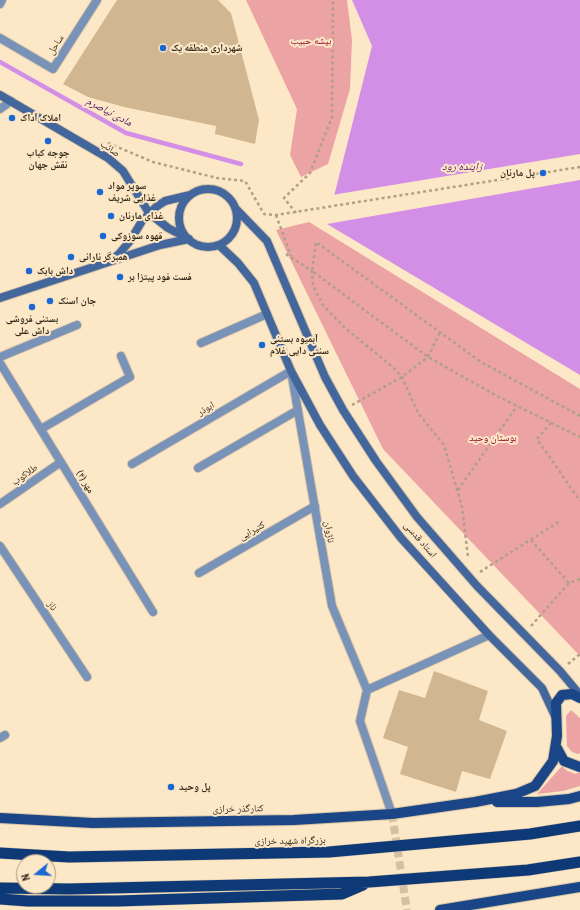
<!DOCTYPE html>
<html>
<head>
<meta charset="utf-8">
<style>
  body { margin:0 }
  #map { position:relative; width:580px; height:910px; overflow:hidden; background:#fce7c7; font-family:"Archivo Narrow",sans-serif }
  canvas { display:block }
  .north { position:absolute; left:16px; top:854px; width:40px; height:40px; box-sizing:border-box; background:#fce7c7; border:1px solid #ac9c82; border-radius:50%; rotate:252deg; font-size:11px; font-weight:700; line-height:16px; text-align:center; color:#352b1b }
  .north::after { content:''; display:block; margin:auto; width:14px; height:18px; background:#1c68d2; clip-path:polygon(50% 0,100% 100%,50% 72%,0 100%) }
</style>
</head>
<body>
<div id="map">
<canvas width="580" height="910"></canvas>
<div class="north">N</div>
</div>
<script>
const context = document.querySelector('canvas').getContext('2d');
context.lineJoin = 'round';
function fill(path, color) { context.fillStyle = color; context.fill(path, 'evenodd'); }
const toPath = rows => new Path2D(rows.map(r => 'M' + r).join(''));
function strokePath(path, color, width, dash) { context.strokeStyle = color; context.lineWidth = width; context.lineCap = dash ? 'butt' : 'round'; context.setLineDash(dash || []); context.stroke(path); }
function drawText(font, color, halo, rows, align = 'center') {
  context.font = font + ' "Archivo Narrow","Noto Naskh Arabic",sans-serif'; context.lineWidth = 4; context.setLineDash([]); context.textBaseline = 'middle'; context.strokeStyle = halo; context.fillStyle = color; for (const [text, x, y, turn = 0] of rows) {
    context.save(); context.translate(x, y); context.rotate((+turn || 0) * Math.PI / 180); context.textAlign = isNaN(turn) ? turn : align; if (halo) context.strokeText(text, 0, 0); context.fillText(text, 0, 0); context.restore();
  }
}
const green = toPath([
  [246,0,347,0,352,40,350,89,328,164,301,177,290,155,297,109],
  [309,222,580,389,580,656,383,449,276,230],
  [571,710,580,718,580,753,578,754,572,752,567,746,566,716],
  [562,766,566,770,575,774,580,772,580,786,563,791,537,794]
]);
const water = toPath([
  [352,0,580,0,580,375,327,224,372,46]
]);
const pier = toPath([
  [580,154,580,180,327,224,326,219,332,195]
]);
const stream = toPath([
  [0,62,126,133,241,164]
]);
const building = toPath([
  [117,0,218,0,231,13,259,120,255,144,215,134,216,126,124,107,88,97,63,84],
  [434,671,488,691,479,720,507,731,490,779,462,771,456,792,400,774,408,747,383,738,399,690,425,698]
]);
const secondaryTunnel = toPath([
  [392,814,407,910]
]);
const path = toPath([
  [108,143,153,162,217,178,245,181,264,214,276,215,580,167],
  [296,213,284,198,310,173,332,117,333,0],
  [276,215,291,256],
  [286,254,312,271,313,286,323,305,344,327,394,368,402,377,418,413,444,445,462,507,468,557],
  [352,405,402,377,428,357,440,332],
  [580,416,481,362,316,242,312,271,428,357,499,397,580,437],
  [551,423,537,439,580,501],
  [458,490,517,406],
  [531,540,569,583],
  [480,572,560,521],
  [531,626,569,583,580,579],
  [568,664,580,654]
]);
const minor = toPath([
  [0,4,2,0],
  [0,109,11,101],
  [201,343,267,314],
  [0,357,77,325],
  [0,363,153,612],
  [41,429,130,377,121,356],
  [132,464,291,371,332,606,367,690],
  [198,468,298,410],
  [0,504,61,462],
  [0,546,87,677],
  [199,573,315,506],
  [0,738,5,735],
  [392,814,360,721,367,690,489,635]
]);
const tertiary = toPath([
  [0,38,53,69,97,0]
]);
const secondary = toPath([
  [0,95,108,158,123,171,149,213,168,228,189,239],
  '179 218a29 29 0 1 1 58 0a29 29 0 1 1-58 0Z',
  [236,209,267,241,325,377,343,410,376,461,417,517,477,586,560,671,580,695],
  [219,245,238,263,254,283,291,371,320,425,353,476,401,538,489,635,542,688,555,716],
  [111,259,118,255,130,241,142,221,156,207,165,201,190,195],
  [0,298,160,245,189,239]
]);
const primary = toPath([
  [557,748,564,761,580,767],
  [497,802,537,802,569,799,580,796],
  [0,818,93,823,294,820,392,814,475,802,516,794,535,786,553,761,557,736,556,703,562,695,572,694,580,698],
  [440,910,580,887]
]);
const trunk = toPath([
  [0,853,69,857,329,852,530,834,580,826],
  [0,888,69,889,369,882,528,870,580,862],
  [0,899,28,901,117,901,342,894,363,885]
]);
const markers = [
  [163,48,4,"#1c68d2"],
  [12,118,4,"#1c68d2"],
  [48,141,4,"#1c68d2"],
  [543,173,4,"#1c68d2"],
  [100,192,4,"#1c68d2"],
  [111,216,4,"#1c68d2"],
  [103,236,4,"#1c68d2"],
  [71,257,4,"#1c68d2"],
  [29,271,4,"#1c68d2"],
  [120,277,4,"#1c68d2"],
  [50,301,4,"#1c68d2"],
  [32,307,4,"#1c68d2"],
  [262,345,4,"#1c68d2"],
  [171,787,4,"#1c68d2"]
];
const parkNames = [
  ["بیشه حبیب",311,41],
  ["بوستان وحید",493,438]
];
const streetNames = [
  ["ساحل",56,45,-58],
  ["صائب",110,149,34],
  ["ابوذر",206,409,-30],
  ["طلاکوب",25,475,-35],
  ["مهر (۴)",85,482,59],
  ["کتیرایی",252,531,-30],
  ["ناژوان",329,532,80],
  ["استاد قدسی",420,540,49],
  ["ناز",52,606,56],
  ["کنارگذر خرازی",238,809,-1],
  ["بزرگراه شهید خرازی",290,841,-1]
];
const poiNames = [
  ["شهرداری منطقه یک",171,48],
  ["املاک آداک",20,118],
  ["جوجه کباب",48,153,"center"],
  ["نقش جهان",48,165,"center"],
  ["پل مارنان",535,173,"right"],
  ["سوپر مواد",108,186],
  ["غذایی شریف",108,198],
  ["غذای مارنان",119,216],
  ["قهوه سوزوکی",111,236],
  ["همبرگر نارانی",79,257],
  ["داش بابک",37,271],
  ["فست فود پیتزا بر",128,277],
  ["جان اسنک",58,301],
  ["بستنی فروشی",32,319,"center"],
  ["داش علی",32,331,"center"],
  ["آبمیوه بستنی",270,339],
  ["سنتی دایی غلام",270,351],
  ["پل وحید",179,787]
];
const waterNames = [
  ["مادی نیاصرم",109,112,28],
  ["زاینده رود",462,167]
];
fill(green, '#eca3a3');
fill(water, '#d38fe6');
fill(pier, '#fce7c7');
strokePath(stream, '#d38fe6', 4.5);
fill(building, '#d0b791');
strokePath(secondaryTunnel, '#d4c1a5', 8, [8, 4]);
strokePath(minor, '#d8c5a8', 10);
strokePath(tertiary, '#d8c5a8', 10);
strokePath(secondary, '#d8c5a8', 10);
strokePath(primary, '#d8c5a8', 12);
strokePath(trunk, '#d8c5a8', 12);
strokePath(path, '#b1a086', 2.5, [3, 3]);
strokePath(minor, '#7992b7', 8);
strokePath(tertiary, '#7992b7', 8);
strokePath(secondary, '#43669c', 8);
strokePath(primary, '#1a4687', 10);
strokePath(trunk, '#0e3977', 11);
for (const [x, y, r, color] of markers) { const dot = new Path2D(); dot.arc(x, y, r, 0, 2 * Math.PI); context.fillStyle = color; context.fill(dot); strokePath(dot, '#fce7c7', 1.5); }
drawText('10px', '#960328', '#fce7c7', parkNames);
drawText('10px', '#352b1b', '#fce7c7', streetNames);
drawText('bold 10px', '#352b1b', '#fce7c7', poiNames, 'left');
drawText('italic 11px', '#521462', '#fce7c7', waterNames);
</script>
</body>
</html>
